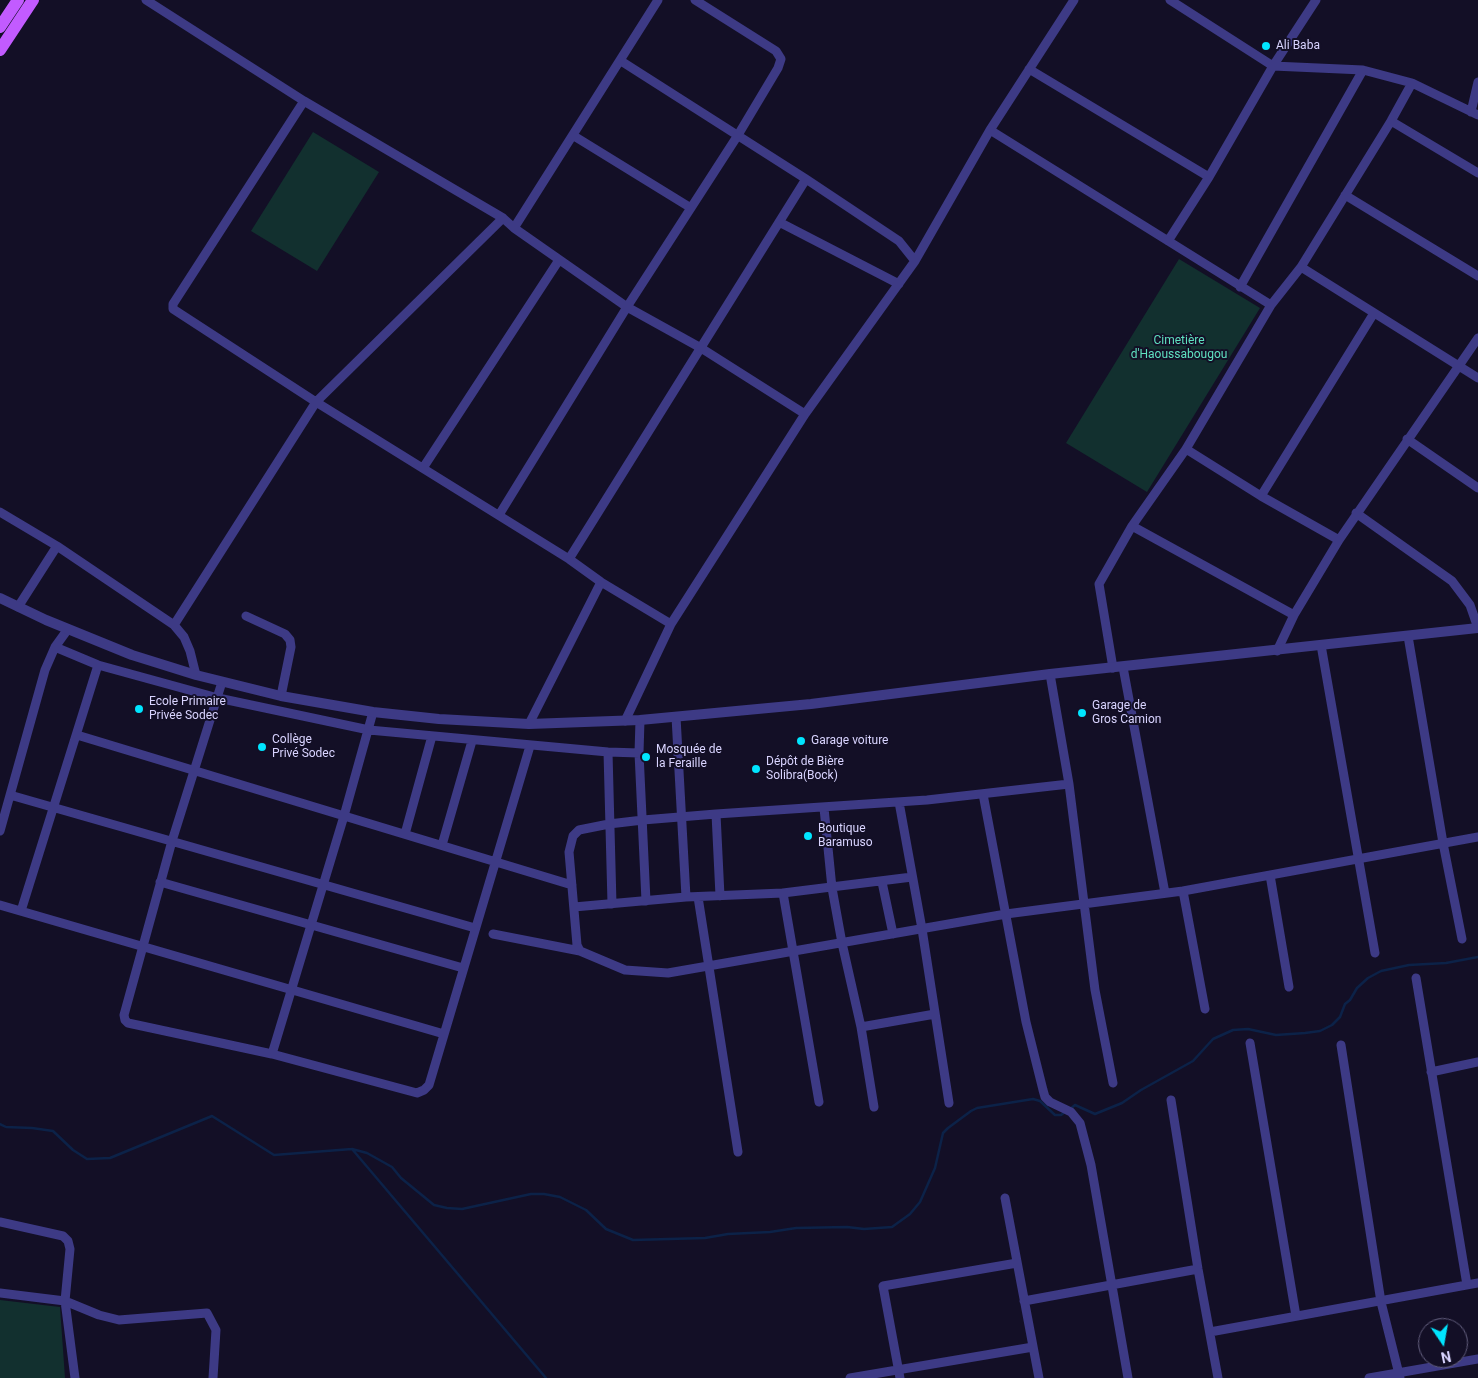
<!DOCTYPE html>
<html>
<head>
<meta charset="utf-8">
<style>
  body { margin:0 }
  #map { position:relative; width:1478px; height:1378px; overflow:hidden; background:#130f26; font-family:Roboto,sans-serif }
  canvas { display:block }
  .north { position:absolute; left:1418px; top:1318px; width:50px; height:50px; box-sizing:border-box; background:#130f26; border:1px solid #625e7d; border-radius:50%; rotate:168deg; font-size:14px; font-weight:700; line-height:20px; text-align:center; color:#d9d4ff }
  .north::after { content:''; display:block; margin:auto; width:18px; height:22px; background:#00e5ff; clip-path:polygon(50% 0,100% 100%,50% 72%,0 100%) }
</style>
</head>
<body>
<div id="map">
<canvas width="1478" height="1378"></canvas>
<div class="north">N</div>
</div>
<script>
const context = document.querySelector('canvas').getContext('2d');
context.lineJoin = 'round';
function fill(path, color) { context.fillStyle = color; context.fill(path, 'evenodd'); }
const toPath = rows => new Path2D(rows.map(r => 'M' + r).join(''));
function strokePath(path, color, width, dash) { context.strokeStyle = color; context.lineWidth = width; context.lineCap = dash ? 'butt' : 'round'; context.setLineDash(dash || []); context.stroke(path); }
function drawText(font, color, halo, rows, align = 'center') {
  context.font = font + ' Roboto,sans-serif'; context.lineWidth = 4; context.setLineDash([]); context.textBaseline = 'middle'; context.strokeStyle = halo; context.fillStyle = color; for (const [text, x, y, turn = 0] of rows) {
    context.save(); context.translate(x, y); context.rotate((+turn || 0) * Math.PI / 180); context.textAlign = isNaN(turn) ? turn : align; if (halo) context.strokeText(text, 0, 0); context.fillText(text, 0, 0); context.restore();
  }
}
const green = toPath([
  [313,132,379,172,317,271,251,231],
  [1179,259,1260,308,1147,492,1066,443],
  [0,1300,60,1307,65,1378,0,1378]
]);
const stream = toPath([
  [1070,1109,1075,1105,1095,1114,1122,1103,1141,1090,1193,1061,1213,1039,1233,1030,1248,1029,1276,1035,1305,1033,1320,1031,1332,1025,1340,1017,1345,1004,1350,1000,1357,988,1368,978,1381,971,1409,965,1446,963,1478,957],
  [0,1124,6,1127,32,1128,53,1131,73,1150,87,1159,110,1158,212,1116,274,1155,352,1149,546,1378],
  [352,1149,367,1153,392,1167,401,1178,434,1205,447,1208,462,1209,531,1194,544,1194,560,1197,586,1210,606,1229,633,1240,705,1238,728,1234,770,1232,796,1228,847,1227,864,1229,892,1227,910,1214,920,1202,935,1168,943,1133,948,1128,971,1111,977,1108,1033,1099,1040,1101,1055,1115,1061,1115,1065,1112]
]);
const minor = toPath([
  [146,0,304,101,503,218,514,228,627,307,701,348,805,414],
  [1170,0,1273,66,1363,70,1412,83,1478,115],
  [621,61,806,179,899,241,915,261],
  [1029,69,1209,177],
  [304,101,173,304,173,309,316,402,569,559,601,582,671,624],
  [1471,112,1478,82],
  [1391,121,1478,173],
  [990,130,1271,305],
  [574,136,691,208],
  [1345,195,1478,276],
  [779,222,899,284],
  [514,228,658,0],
  [1168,241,1209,177,1273,66,1316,0],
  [1301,267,1478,378],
  [1240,287,1363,70],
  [1407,439,1478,488],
  [1186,449,1261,496,1339,540],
  [423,468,559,260],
  [1261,496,1374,313],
  [0,512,57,546,174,625,184,637,190,651,196,675],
  [1356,513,1452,581,1470,605,1478,628],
  [499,515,627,307,738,135,778,68,781,59,776,51,695,0],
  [1132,526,1294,615],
  [569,559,806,179],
  [18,607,57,546],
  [246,616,285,634,290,640,291,647,281,696],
  [174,625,316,402,503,218],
  [1408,636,1443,843,1462,939],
  [1321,645,1375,953],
  [55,647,98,665,218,698,369,730,608,752,639,753],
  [1277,651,1294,615,1339,540,1478,338],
  [1123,667,1165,893],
  [1113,668,1099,584,1132,526,1186,449,1271,305,1301,267,1391,121,1412,83],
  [1050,674,1069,784,1095,990,1113,1083],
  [222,682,172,841,124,1015,125,1020,128,1023,272,1054,417,1093,424,1090,429,1085,530,746],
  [676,717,686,897],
  [640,720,639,753,646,901],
  [625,721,671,624,805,414,915,261,990,130,1074,0],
  [529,724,601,582],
  [77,735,572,885],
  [608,752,612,904],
  [983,794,1026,1022,1043,1090,1045,1097,1050,1102,1071,1112,1080,1123,1091,1165,1128,1378],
  [10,795,475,928],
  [899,802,922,929,949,1103],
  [824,808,832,888,842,943,861,1027,874,1107],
  [716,814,720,896],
  [0,831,45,670,55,647,68,629],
  [405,834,432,736],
  [442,845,472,741],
  [1270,875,1289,987],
  [160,882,463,968],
  [882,882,893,934],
  [1183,891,1205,1009],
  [783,893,819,1102],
  [698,897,738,1152],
  [0,905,444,1034],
  [574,907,686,897,783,893,912,877],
  [21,911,98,665],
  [493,934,580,951,625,970,668,973,1006,914,1183,891,1478,837],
  [580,951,577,945,569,852,573,836,579,830,609,824,643,820,716,814,927,800,1069,784],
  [1416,978,1467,1285],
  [861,1027,935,1014],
  [1250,1043,1296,1316],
  [1341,1045,1381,1302,1400,1378],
  [272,1054,344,816,373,712],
  [1431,1072,1478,1062],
  [1171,1100,1198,1269,1218,1378],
  [1005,1198,1039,1378],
  [0,1222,63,1236,68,1241,70,1249,65,1301,75,1378],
  [0,1293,65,1301,99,1315,119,1320,207,1313,216,1330,213,1378],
  [1024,1301,1198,1269],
  [1210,1332,1478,1283],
  [850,1378,1033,1347],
  [900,1378,883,1286,1017,1263],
  [1369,1378,1478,1359]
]);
const tertiary = toPath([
  [0,598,46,620,132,655,196,675,281,696,373,712,439,719,529,724,640,720,811,704,1050,674,1478,628]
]);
const primary = toPath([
  [0,27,18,0],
  [0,50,33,0]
]);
const markers = [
  [1266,46,5,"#00e5ff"],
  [139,709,5,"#00e5ff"],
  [1082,713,5,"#00e5ff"],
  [801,741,5,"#00e5ff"],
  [262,747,5,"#00e5ff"],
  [646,757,5,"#00e5ff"],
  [756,769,5,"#00e5ff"],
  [808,836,5,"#00e5ff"]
];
const poiNames = [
  ["Ali Baba",1276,46],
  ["Ecole Primaire",149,702],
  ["Privée Sodec",149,716],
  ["Garage de",1092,706],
  ["Gros Camion",1092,720],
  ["Collège",272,740],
  ["Privé Sodec",272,754],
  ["Garage voiture",811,741],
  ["Mosquée de",656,750],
  ["la Feraille",656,764],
  ["Dépôt de Bière",766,762],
  ["Solibra(Bock)",766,776],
  ["Boutique",818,829],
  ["Baramuso",818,843]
];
const parkNames = [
  ["Cimetière",1179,341],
  ["d'Haoussabougou",1179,355]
];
fill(green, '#12302f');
strokePath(stream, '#0c2248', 2.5);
strokePath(minor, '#3d3a85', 9);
strokePath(tertiary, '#3d3a85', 10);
strokePath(primary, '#c25bff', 12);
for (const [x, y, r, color] of markers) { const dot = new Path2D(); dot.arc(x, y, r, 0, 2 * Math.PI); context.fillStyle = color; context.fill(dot); strokePath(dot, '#130f26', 2); }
drawText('12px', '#d9d4ff', '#130f26', poiNames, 'left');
drawText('12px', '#5fe0c0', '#130f26', parkNames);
</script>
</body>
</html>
